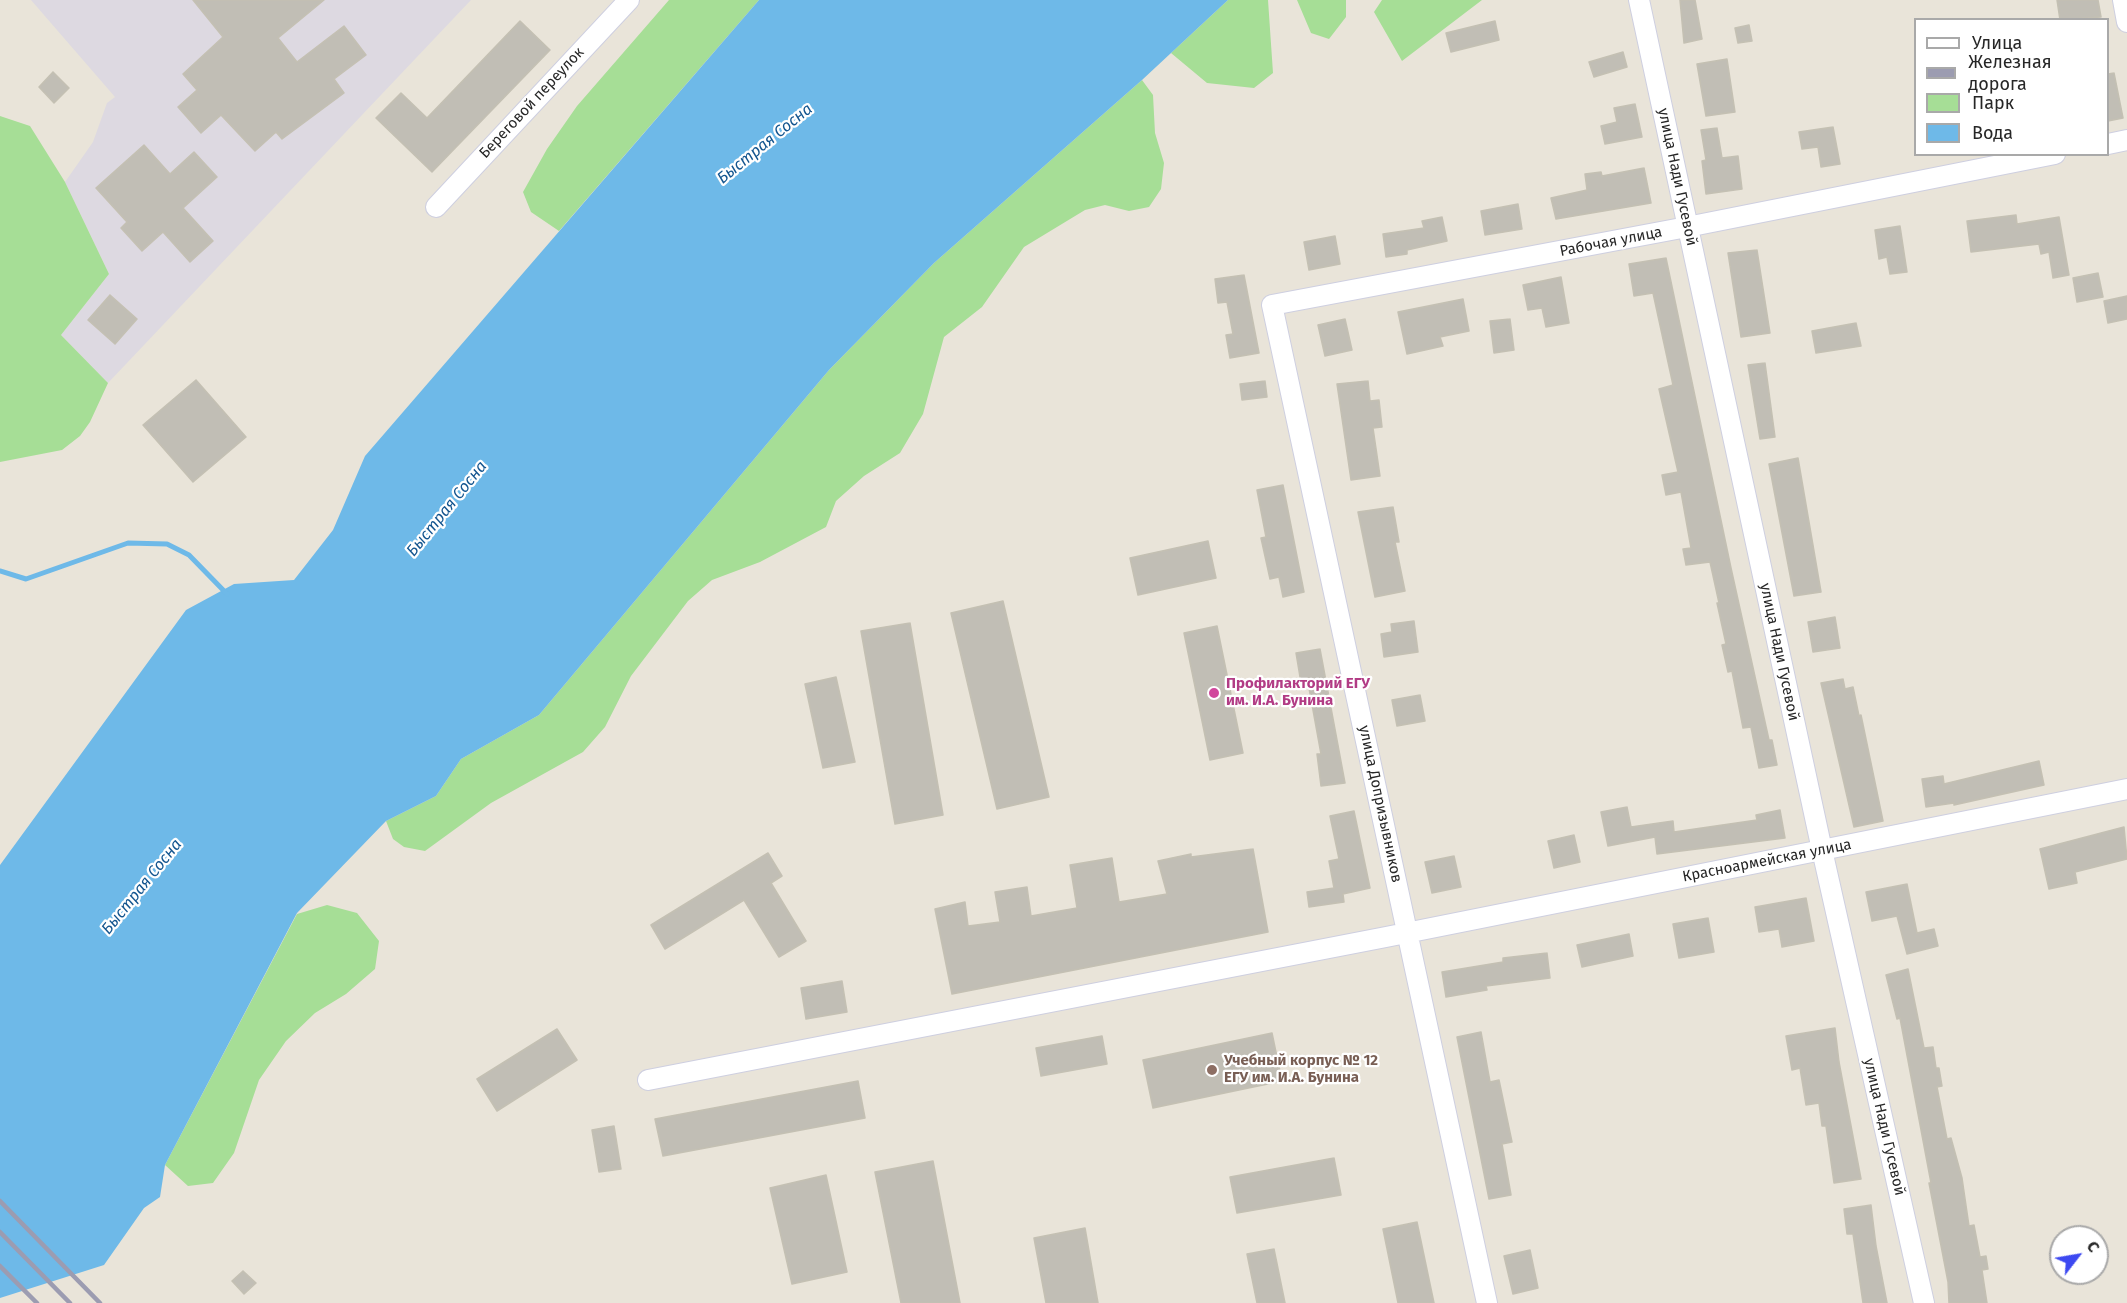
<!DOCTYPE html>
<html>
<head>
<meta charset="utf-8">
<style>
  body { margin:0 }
  #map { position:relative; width:2127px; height:1303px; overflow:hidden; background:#e9e4d9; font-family:"Fira Sans",sans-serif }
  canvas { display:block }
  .legend { position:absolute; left:1914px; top:18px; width:195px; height:138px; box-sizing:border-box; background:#fff; border:2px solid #a9a9a9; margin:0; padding:8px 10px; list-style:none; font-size:18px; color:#272727 }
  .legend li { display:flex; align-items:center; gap:12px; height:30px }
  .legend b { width:30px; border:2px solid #a9a9a9 }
  .north { position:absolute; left:2049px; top:1225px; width:60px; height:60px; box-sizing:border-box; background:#fff; border:2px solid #a9a9a9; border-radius:50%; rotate:59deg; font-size:16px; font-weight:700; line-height:24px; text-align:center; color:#272727 }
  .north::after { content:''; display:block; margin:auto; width:21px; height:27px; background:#3d49f1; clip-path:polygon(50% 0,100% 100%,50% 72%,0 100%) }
</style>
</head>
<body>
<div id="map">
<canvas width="2127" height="1303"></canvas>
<ul class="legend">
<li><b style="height:8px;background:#fff"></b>Улица</li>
<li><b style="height:8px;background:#9c9cb1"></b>Железная дорога</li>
<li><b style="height:16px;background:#a6de96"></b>Парк</li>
<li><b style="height:16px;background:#6eb9e8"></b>Вода</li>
</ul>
<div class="north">С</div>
</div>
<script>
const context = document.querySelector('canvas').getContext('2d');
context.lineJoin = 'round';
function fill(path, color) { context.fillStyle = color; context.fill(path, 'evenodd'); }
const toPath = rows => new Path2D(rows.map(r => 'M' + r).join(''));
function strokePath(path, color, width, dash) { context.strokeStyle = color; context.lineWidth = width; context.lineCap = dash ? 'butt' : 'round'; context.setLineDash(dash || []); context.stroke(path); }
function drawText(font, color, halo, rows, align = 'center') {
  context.font = font + ' "Fira Sans",sans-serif'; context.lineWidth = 4.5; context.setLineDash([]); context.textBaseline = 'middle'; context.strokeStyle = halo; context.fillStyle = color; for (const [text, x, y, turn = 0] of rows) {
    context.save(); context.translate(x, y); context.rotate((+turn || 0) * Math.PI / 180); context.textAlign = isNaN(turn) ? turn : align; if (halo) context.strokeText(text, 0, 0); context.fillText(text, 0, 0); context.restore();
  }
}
const industrial = toPath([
  [31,0,471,0,108,383,61,335,109,274,65,182,93,142,107,103,115,97]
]);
const green = toPath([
  [669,0,759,0,559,231,531,212,523,192,547,149,577,106],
  [1228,0,1268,0,1273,73,1254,88,1207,83,1171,53],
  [1297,0,1346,0,1346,17,1329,39,1311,33],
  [1382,0,1482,0,1402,61,1374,12],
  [1142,80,1153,95,1155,133,1164,163,1161,189,1149,207,1129,211,1105,205,1085,210,1024,247,982,307,944,337,923,414,900,453,864,476,836,501,826,527,760,562,712,580,688,601,631,676,605,727,583,752,491,803,425,851,404,847,393,839,386,821,436,796,461,759,539,715,829,370,934,263],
  [0,116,30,126,65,182,109,274,61,335,108,383,90,422,80,436,62,450,0,462],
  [327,905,357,913,379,941,375,969,346,994,315,1013,286,1041,259,1080,234,1153,213,1183,188,1186,165,1165,297,914]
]);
const water = toPath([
  [759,0,1228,0,1142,80,934,263,829,370,539,715,461,759,436,796,386,821,297,913,165,1165,160,1197,144,1208,104,1265,0,1298,0,865,186,610,234,584,294,580,333,530,365,456]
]);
const stream = toPath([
  [0,571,26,579,128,543,167,544,189,555,227,594]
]);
const building = toPath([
  [193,0,324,0,278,38,297,62,344,26,366,55,334,79,344,93,282,139,276,132,255,151,221,115,201,133,178,107,197,90,183,74,223,37,193,0],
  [1680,0,1695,0,1702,39,1684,43,1680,0],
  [2057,0,2098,0,2101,17,2060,20,2057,0],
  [520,21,550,50,432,172,376,118,401,93,427,118,520,21],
  [1495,21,1499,40,1451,52,1446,33,1495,21],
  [1749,25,1752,41,1738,43,1735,28,1749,25],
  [1623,52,1627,67,1594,77,1589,62,1623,52],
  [1727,59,1735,112,1706,116,1697,64,1727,59],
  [53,72,69,88,54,103,39,87,53,72],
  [2114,73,2123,118,2108,121,2108,74,2114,73],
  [1635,104,1642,137,1605,144,1601,126,1617,122,1614,108,1635,104],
  [1833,127,1840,164,1821,167,1818,147,1802,149,1799,132,1833,127],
  [1717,128,1722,158,1738,156,1742,189,1706,194,1702,161,1706,160,1701,130,1717,128],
  [144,145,170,174,194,152,217,177,183,208,213,241,190,262,163,232,142,251,121,228,127,222,96,188,144,145],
  [1644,168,1651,203,1556,219,1551,198,1587,190,1585,174,1601,172,1602,176,1644,168],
  [1518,204,1522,229,1485,235,1481,211,1518,204],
  [2016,215,2017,224,2059,217,2069,275,2053,278,2049,252,2041,254,2039,244,1971,252,1967,221,2016,215],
  [1442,217,1447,241,1407,250,1407,254,1386,257,1383,234,1424,228,1422,221,1442,217],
  [1900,226,1907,272,1890,274,1887,257,1879,259,1875,230,1900,226],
  [1335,236,1340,264,1309,270,1304,242,1335,236],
  [1757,250,1770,333,1741,337,1728,253,1757,250],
  [1666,258,1731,568,1769,740,1772,740,1777,765,1759,768,1751,727,1743,728,1732,671,1728,672,1722,645,1726,644,1717,603,1719,603,1710,562,1686,565,1683,549,1691,548,1681,492,1666,495,1662,475,1678,472,1659,389,1673,385,1653,293,1634,296,1629,264,1666,258],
  [2098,273,2103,297,2077,302,2073,278,2098,273],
  [1244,275,1259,353,1230,358,1226,335,1233,334,1227,302,1218,303,1215,279,1244,275],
  [1561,277,1569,323,1546,327,1542,308,1528,310,1523,285,1561,277],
  [110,295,137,319,115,344,88,320,110,295],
  [2127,296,2127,319,2108,323,2104,301,2127,296],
  [1463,299,1469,331,1440,337,1443,346,1407,354,1398,312,1463,299],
  [1345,319,1352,350,1325,356,1318,325,1345,319],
  [1510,319,1514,350,1494,353,1490,321,1510,319],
  [1856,323,1861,346,1816,353,1812,331,1856,323],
  [1765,363,1775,437,1760,439,1748,365,1765,363],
  [196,380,246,437,193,482,143,425,196,380],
  [1265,381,1267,397,1242,400,1240,384,1265,381],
  [1368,381,1370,401,1379,400,1382,427,1373,428,1380,476,1351,480,1337,384,1368,381],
  [1798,458,1821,592,1794,596,1769,464,1798,458],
  [1283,485,1304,592,1283,597,1279,577,1270,579,1261,538,1266,537,1257,490,1283,485],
  [1393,507,1399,542,1395,542,1405,591,1375,597,1358,512,1393,507],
  [1208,541,1216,578,1138,595,1130,558,1208,541],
  [1003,601,1049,797,997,809,951,613,1003,601],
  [1835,617,1840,648,1813,652,1808,622,1835,617],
  [1414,621,1418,652,1384,657,1381,634,1392,632,1391,624,1414,621],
  [910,623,943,815,895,824,861,631,910,623],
  [1217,626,1243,753,1210,760,1184,633,1217,626],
  [1320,649,1345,783,1321,786,1317,754,1321,754,1309,688,1302,689,1296,653,1320,649],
  [836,677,855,762,823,768,805,684,836,677],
  [1843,679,1845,689,1853,687,1859,716,1861,715,1883,821,1854,827,1821,683,1843,679],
  [1420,695,1425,721,1397,726,1392,700,1420,695],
  [2039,761,2044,785,1954,805,1954,803,1926,807,1922,779,1943,776,1944,784,2039,761],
  [1627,807,1631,827,1673,821,1674,832,1757,820,1756,815,1780,810,1785,838,1657,854,1655,837,1608,846,1601,812,1627,807],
  [1354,811,1370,888,1343,894,1344,902,1309,907,1307,892,1334,888,1329,861,1339,859,1330,816,1354,811],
  [2124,827,2127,859,2075,872,2077,883,2049,889,2040,849,2124,827],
  [1574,835,1580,862,1554,868,1548,841,1574,835],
  [1253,849,1268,932,952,994,935,909,965,902,968,926,1000,922,995,892,1027,887,1031,916,1077,908,1070,865,1112,858,1119,902,1167,894,1158,861,1191,854,1191,857,1253,849],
  [768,853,782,876,771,883,806,941,779,957,744,900,665,949,651,925,768,853],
  [1454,856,1461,887,1432,893,1425,862,1454,856],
  [1907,884,1917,933,1934,929,1938,946,1907,954,1897,916,1872,921,1866,892,1907,884],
  [1806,898,1814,941,1782,947,1779,929,1759,932,1755,907,1806,898],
  [1708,918,1714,952,1679,958,1673,924,1708,918],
  [1629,934,1633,956,1582,967,1577,945,1629,934],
  [1547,953,1550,978,1486,986,1487,990,1446,997,1442,972,1503,962,1503,958,1547,953],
  [1908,969,1924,1048,1933,1047,1936,1068,1939,1068,1942,1086,1937,1087,1947,1139,1951,1138,1962,1178,1969,1226,1974,1225,1980,1257,1986,1256,1988,1269,1982,1270,1987,1303,1949,1303,1948,1282,1929,1183,1931,1183,1900,1018,1897,1019,1886,975,1908,969],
  [842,981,847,1012,806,1019,801,988,842,981],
  [1835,1028,1839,1062,1861,1179,1834,1183,1826,1126,1822,1126,1819,1103,1806,1105,1800,1068,1792,1070,1786,1036,1835,1028],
  [557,1029,577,1060,497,1111,477,1079,557,1029],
  [1481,1032,1490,1082,1499,1080,1512,1142,1502,1144,1511,1195,1489,1199,1457,1037,1481,1032],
  [1272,1033,1282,1081,1153,1108,1143,1060,1272,1033],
  [1102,1036,1107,1064,1041,1076,1036,1048,1102,1036],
  [858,1081,865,1118,663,1156,655,1119,858,1081],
  [614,1126,621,1169,599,1172,592,1130,614,1126],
  [1334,1158,1341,1195,1237,1213,1230,1177,1334,1158],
  [933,1161,960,1303,901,1303,875,1172,933,1161],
  [826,1175,847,1272,792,1284,770,1188,826,1175],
  [1871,1205,1876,1246,1887,1303,1863,1303,1853,1234,1847,1234,1844,1209,1871,1205],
  [1417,1222,1434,1303,1398,1303,1383,1229,1417,1222],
  [1085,1228,1098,1303,1046,1303,1034,1238,1085,1228],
  [1274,1249,1285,1303,1257,1303,1247,1254,1274,1249],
  [1530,1250,1538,1288,1513,1294,1504,1256,1530,1250],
  [243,1271,256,1283,244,1294,232,1281,243,1271]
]);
const minor = toPath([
  [1639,0,1822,850,1924,1303],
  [2123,0,2127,22],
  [2108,144,2127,140],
  [436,207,629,0],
  [648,1080,1386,937,2127,789],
  [1487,1303,1272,305,1687,227,2055,154]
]);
const rail = toPath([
  [0,1201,100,1303],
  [0,1232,70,1303],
  [0,1266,37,1303]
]);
const markers = [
  [1214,693,6,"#d1479c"],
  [1212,1070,6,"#8d6e63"]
];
const streetNames = [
  ["Береговой переулок",532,103,-47],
  ["улица Нади Гусевой",1677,177,78],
  ["Рабочая улица",1611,242,-11],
  ["улица Нади Гусевой",1779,652,78],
  ["улица Допризывников",1380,804,78],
  ["Красноармейская улица",1767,861,-11],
  ["улица Нади Гусевой",1884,1127,77]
];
const hotelNames = [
  ["Профилакторий ЕГУ",1226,684],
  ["им. И.А. Бунина",1226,701]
];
const educationNames = [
  ["Учебный корпус № 12",1224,1061],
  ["ЕГУ им. И.А. Бунина",1224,1078]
];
const waterNames = [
  ["Быстрая Сосна",765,144,-39],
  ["Быстрая Сосна",447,509,-51],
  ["Быстрая Сосна",142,887,-51]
];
fill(industrial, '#ddd9e1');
fill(green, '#a6de96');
fill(water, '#6eb9e8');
strokePath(stream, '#6eb9e8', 5);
fill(building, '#c1beb5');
strokePath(building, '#c4c0b3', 1.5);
strokePath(minor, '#cecfe0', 22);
strokePath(minor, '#fff', 20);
strokePath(rail, '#9c9cb1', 4.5);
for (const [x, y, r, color] of markers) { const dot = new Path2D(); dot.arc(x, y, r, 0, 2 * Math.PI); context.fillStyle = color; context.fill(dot); strokePath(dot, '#fff', 2); }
drawText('15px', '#272727', '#fff', streetNames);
drawText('bold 15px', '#b23c85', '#fff', hotelNames, 'left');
drawText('bold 15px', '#785e54', '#fff', educationNames, 'left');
drawText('italic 16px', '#13558f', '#fff', waterNames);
</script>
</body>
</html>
